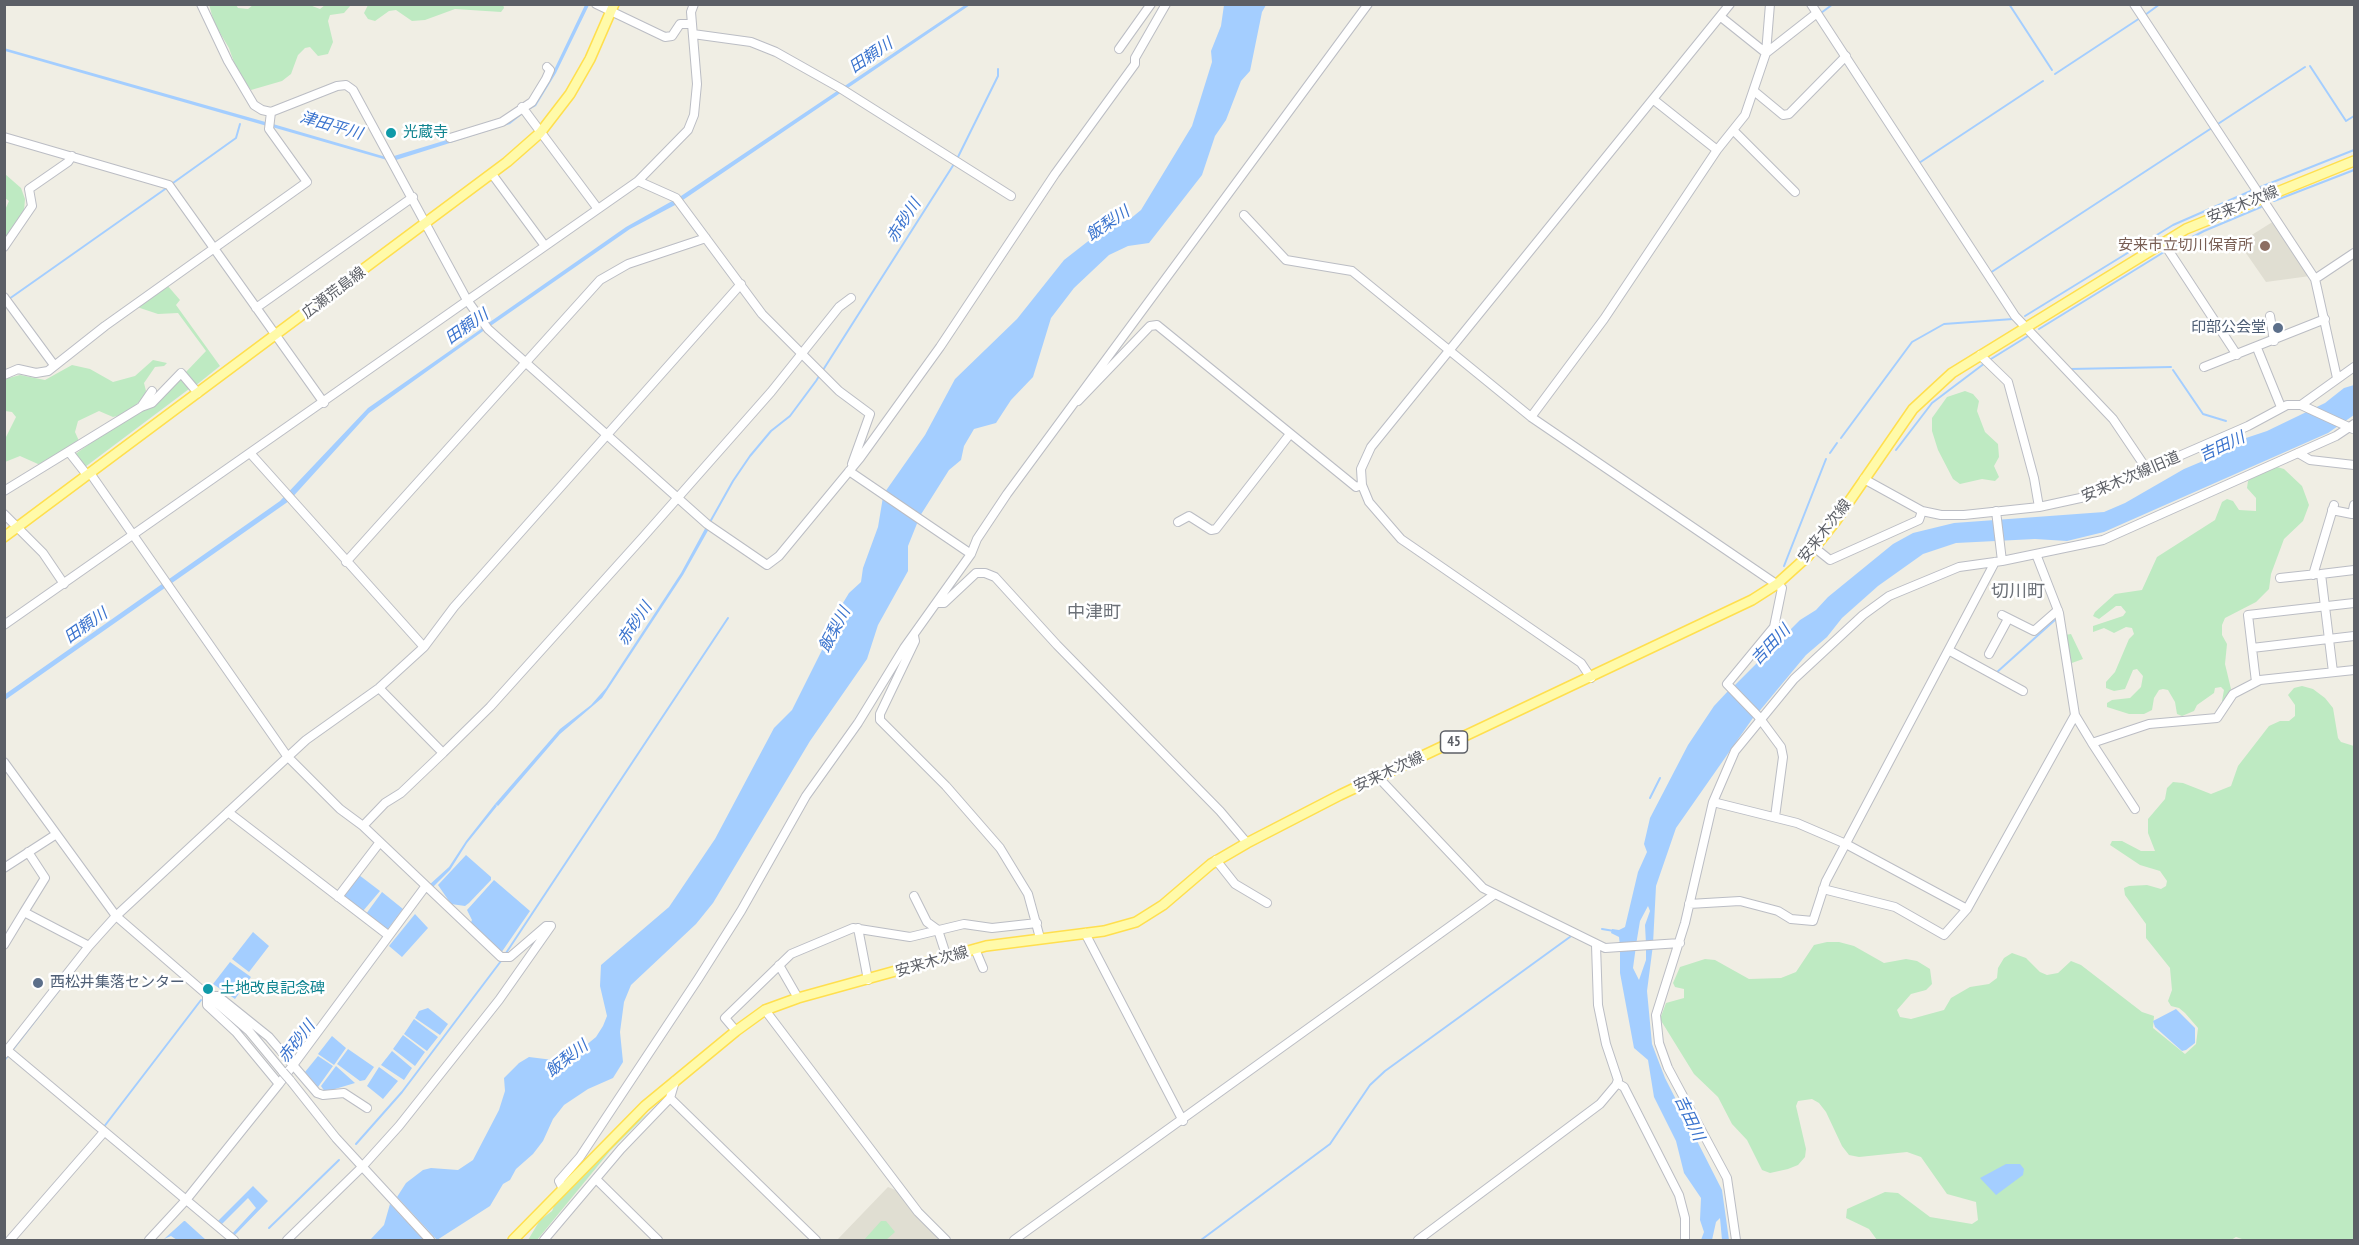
<!DOCTYPE html>
<html>
<head>
<meta charset="utf-8">
<style>
  body { margin:0 }
  #map { position:relative; width:2359px; height:1245px; overflow:hidden; background:#f0eee4; font-family:"PT Sans Narrow",sans-serif }
  canvas { display:block }
  .frame { position:absolute; inset:0; border:6px solid #5c5f66; pointer-events:none }
</style>
</head>
<body>
<div id="map">
<canvas width="2359" height="1245"></canvas>
<div class="frame"></div>
</div>
<script>
const context = document.querySelector('canvas').getContext('2d');
context.lineJoin = 'round';
function fill(path, color) { context.fillStyle = color; context.fill(path, 'evenodd'); }
const toPath = rows => new Path2D(rows.map(r => 'M' + r).join(''));
function strokePath(path, color, width, dash) { context.strokeStyle = color; context.lineWidth = width; context.lineCap = dash ? 'butt' : 'round'; context.setLineDash(dash || []); context.stroke(path); }
function drawText(font, color, halo, rows, align = 'center') {
  context.font = font + ' "PT Sans Narrow","Noto Sans JP",sans-serif'; context.lineWidth = 5; context.setLineDash([]); context.textBaseline = 'middle'; context.strokeStyle = halo; context.fillStyle = color; for (const [text, x, y, turn = 0] of rows) {
    context.save(); context.translate(x, y); context.rotate((+turn || 0) * Math.PI / 180); context.textAlign = isNaN(turn) ? turn : align; if (halo) context.strokeText(text, 0, 0); context.fillText(text, 0, 0); context.restore();
  }
}
const education = toPath([
  [2274,221,2310,276,2266,282,2239,243],
  [888,1187,898,1191,917,1217,928,1222,944,1240,837,1240]
]);
const green = toPath([
  [209,4,236,5,238,8,248,9,253,5,307,4,320,9,325,5,351,5,344,13,330,15,328,21,333,42,328,54,318,56,310,47,305,48,298,55,291,74,282,81,251,90,237,71,229,48,214,23],
  [368,5,503,4,504,8,501,12,455,9,425,20,412,21,396,10,389,11,375,21,368,19,364,13],
  [5,174,21,188,25,199,24,211,5,241,5,210,9,201,5,198],
  [167,285,180,300,176,305,220,366,195,386,185,375,186,372,206,351,178,313,158,314,137,307],
  [153,360,167,363,164,366,155,367,144,383,146,391,143,398,126,414,113,417,99,411,78,421,75,432,79,441,46,463,38,464,20,456,5,462,5,439,16,417,12,412,5,411,5,379,20,375,45,380,72,365,90,369,113,382,135,376],
  [181,378,189,389,85,467,74,455],
  [1965,391,1973,394,1979,401,1977,411,1985,432,1998,444,1999,457,1994,466,1999,477,1995,481,1982,479,1960,484,1953,479,1938,450,1932,431,1932,418,1947,397],
  [2277,467,2284,469,2302,486,2309,505,2303,521,2284,539,2271,574,2269,589,2256,602,2225,618,2222,625,2222,635,2227,644,2225,664,2231,689,2225,702,2222,701,2224,690,2221,687,2215,688,2214,693,2197,705,2194,711,2182,716,2177,714,2175,702,2168,690,2163,689,2159,690,2154,698,2152,710,2144,714,2129,714,2107,707,2107,703,2112,700,2130,698,2141,687,2143,676,2137,669,2133,670,2125,689,2114,691,2106,688,2106,682,2115,672,2129,639,2134,634,2132,628,2126,627,2114,633,2104,628,2093,632,2093,626,2123,616,2126,612,2121,606,2116,606,2099,619,2093,616,2095,612,2115,594,2142,590,2157,557,2215,520,2222,502,2227,499,2233,501,2239,510,2256,511,2256,498,2247,488,2248,481,2254,475],
  [2071,634,2083,659,2069,664,2065,635],
  [2302,686,2313,689,2325,698,2333,708,2338,738,2341,742,2354,746,2354,1240,2245,1240,2236,1237,2231,1240,1877,1240,1869,1229,1846,1218,1847,1209,1885,1192,1898,1193,1930,1217,1972,1224,1978,1220,1976,1202,1947,1194,1921,1157,1907,1152,1859,1157,1849,1155,1842,1146,1826,1112,1819,1103,1812,1099,1798,1101,1796,1106,1806,1149,1805,1157,1798,1165,1788,1169,1770,1173,1762,1170,1747,1140,1732,1124,1718,1097,1694,1074,1660,1019,1666,1003,1684,998,1684,989,1675,987,1673,983,1680,967,1705,959,1715,960,1749,979,1781,978,1796,972,1814,945,1827,942,1839,942,1854,946,1884,963,1906,959,1917,961,1930,969,1932,984,1926,990,1911,994,1897,1010,1900,1017,1911,1019,1944,1010,1951,998,1970,987,1989,984,1997,978,1998,968,2004,958,2012,953,2026,958,2040,972,2047,975,2058,973,2071,961,2081,965,2142,1012,2154,1016,2153,1028,2185,1054,2196,1044,2198,1028,2185,1013,2179,1008,2171,1006,2168,1001,2172,990,2170,968,2146,938,2146,924,2125,895,2124,888,2129,886,2147,885,2161,889,2166,886,2167,881,2160,871,2140,865,2110,845,2112,841,2122,841,2141,851,2155,851,2148,833,2148,819,2165,799,2167,788,2173,782,2183,783,2211,794,2231,786,2238,766,2269,726,2280,721,2289,721,2295,716,2295,705,2288,695,2294,688],
  [648,1113,610,1151,537,1240,528,1240,540,1220,552,1211,554,1206,592,1165,619,1136],
  [881,1221,886,1221,895,1232,886,1240,864,1240]
]);
const water = toPath([
  [585,5,589,5,556,73,536,106,527,111,526,108,553,72],
  [965,5,970,5,677,204,630,229,489,327,487,324,626,227,681,196],
  [1224,5,1266,5,1262,12,1250,71,1241,81,1226,120,1215,136,1202,175,1149,243,1128,246,1109,255,1074,288,1051,318,1033,377,1011,400,996,423,974,429,964,446,961,460,949,470,920,516,885,492,925,435,955,379,1017,319,1064,260,1105,228,1130,219,1141,210,1192,126,1212,62,1211,51,1221,26],
  [4,48,269,123,267,126,5,51],
  [521,111,524,113,510,124,396,160,394,156,506,122],
  [273,124,386,157,387,160,272,127],
  [484,327,486,329,369,413,289,501,5,700,4,695,280,501,368,408],
  [2354,385,2354,415,2328,433,2104,532,2067,541,2035,539,1956,543,1923,554,1878,586,1842,618,1827,637,1806,655,1757,714,1731,689,1800,620,1816,610,1828,597,1893,544,1913,533,1954,523,2104,512,2125,503,2184,469,2215,456,2225,445,2267,431,2325,403,2344,388],
  [883,497,918,521,908,546,908,571,878,625,867,659,810,741,713,903,696,924,631,985,624,1002,620,1032,623,1062,613,1078,588,1089,564,1105,553,1119,543,1141,533,1154,516,1169,510,1180,503,1184,490,1206,437,1240,397,1197,406,1183,423,1170,431,1168,458,1170,473,1160,499,1110,505,1091,504,1078,519,1063,529,1057,561,1061,574,1055,596,1037,603,1026,607,1016,600,986,601,965,669,907,715,839,774,728,792,710,824,646,826,631,849,593,861,582,863,568,878,527],
  [707,525,710,527,683,575,602,698,560,734,498,806,495,804,560,729,591,705,606,688,681,573],
  [1729,690,1755,715,1676,828,1656,886,1653,944,1646,944,1645,925,1650,911,1648,906,1640,921,1636,945,1620,946,1619,937,1611,933,1612,929,1619,930,1625,927,1638,872,1647,852,1644,844,1650,818,1688,745,1714,706],
  [495,804,497,806,467,843,450,870,430,890,428,886,449,867,466,841],
  [466,855,491,877,491,880,469,903,465,906,451,904,438,885],
  [359,875,380,891,363,911,343,897],
  [494,880,530,911,501,953,470,924,472,920,467,910],
  [382,892,403,909,387,930,366,914],
  [415,914,428,928,402,957,389,946],
  [253,932,269,946,249,972,232,959],
  [1646,945,1653,945,1647,991,1652,1044,1665,1078,1722,1190,1729,1240,1722,1240,1720,1218,1716,1222,1712,1240,1701,1240,1704,1232,1700,1220,1701,1198,1684,1173,1676,1141,1654,1097,1648,1060,1634,1048,1620,973,1620,948,1636,946,1633,968,1639,980,1646,960],
  [230,962,251,977,235,999,213,984],
  [428,1008,448,1024,440,1035,415,1018,419,1011],
  [2176,1009,2195,1028,2195,1043,2186,1050,2182,1051,2155,1027,2153,1021],
  [414,1019,438,1037,427,1051,404,1034],
  [403,1035,425,1052,415,1066,393,1049],
  [332,1036,346,1048,334,1065,318,1054],
  [348,1049,374,1067,365,1080,360,1081,337,1064],
  [392,1051,412,1068,404,1080,381,1065],
  [318,1056,333,1066,318,1087,305,1072],
  [336,1066,355,1083,325,1092,321,1086],
  [379,1067,398,1081,383,1099,367,1086],
  [2006,1164,2020,1164,2024,1169,2023,1175,1996,1195,1980,1178],
  [253,1186,268,1201,233,1237,231,1235,256,1208,248,1198,220,1226,216,1223],
  [390,1204,424,1240,370,1240,384,1225],
  [184,1221,185,1221,206,1240,177,1240,171,1236,164,1239]
]);
const stream = toPath([
  [2009,4,2052,70],
  [1821,13,1833,4],
  [2145,15,2160,4],
  [2310,66,2346,121,2354,116],
  [2055,74,2140,18],
  [957,159,998,76,998,69],
  [1919,163,2043,81],
  [173,183,236,138,240,124],
  [2258,188,2354,150],
  [2274,201,2354,170],
  [2171,248,2204,231,2261,207],
  [1990,273,2305,67],
  [9,299,168,187],
  [2025,316,2173,225,2253,190],
  [2039,329,2164,252],
  [1991,359,2028,336],
  [2070,369,2171,367],
  [2173,370,2203,414,2226,421],
  [1841,438,1912,342,1944,324,2013,319],
  [1896,450,1932,403,1985,363],
  [1830,453,1837,443],
  [710,522,733,481,750,456,771,431,790,416,816,381,954,164],
  [1784,566,1826,459],
  [1996,673,2056,619],
  [1650,798,1660,778],
  [1602,929,1614,931],
  [506,953,728,618],
  [4,1061,87,954],
  [103,1128,201,1000],
  [356,1144,402,1092,501,961],
  [269,1228,339,1160],
  [1201,1240,1330,1144,1370,1085,1385,1071,1574,934]
]);
const minor = toPath([
  [201,4,228,61,254,105,262,110,271,112,337,86,346,85,353,90,467,300,488,329,707,524,767,565,779,556,860,458,940,347,1055,174,1135,64,1135,58,1166,4],
  [596,4,665,37,672,36,680,24,691,24],
  [1811,4,2015,316,2113,419,2148,471],
  [2134,4,2315,279,2337,378],
  [1721,17,1766,53,1770,4],
  [693,34,751,42,776,52,840,88,1011,196],
  [1119,49,1151,4],
  [1754,91,1783,115,1789,114,1846,56],
  [1654,100,1717,150],
  [522,107,598,209],
  [1733,130,1795,192],
  [4,137,169,185,324,403],
  [450,138,502,122,532,102,546,79,550,70,547,67],
  [492,174,545,246],
  [638,181,676,198,762,314,839,391,870,414,852,464],
  [1244,215,1286,260,1352,271,1531,417,1782,588,1774,627,1727,684,1758,716,1781,747,1783,757,1775,817],
  [2163,242,2237,355],
  [4,247,32,206,29,189,68,162,72,156],
  [2315,279,2354,253],
  [4,297,54,365],
  [256,308,413,197],
  [2270,316,2274,341],
  [2257,348,2281,407],
  [1980,355,2008,382,2034,478,2039,507],
  [2204,367,2325,319],
  [4,375,18,369,36,373,48,371,105,326,307,182,269,129,271,112],
  [1078,401,1150,326,1157,325,1356,487,1362,485],
  [2301,405,2354,367],
  [141,407,152,391],
  [1531,417,1604,319,1717,150,1745,115,1766,53,1817,13],
  [69,452,87,475],
  [250,453,424,647],
  [2298,453,2310,460,2354,465],
  [849,471,971,554],
  [90,473,287,756,340,809,363,826,501,957,510,957,546,926,551,926,499,1000,399,1126,362,1167,287,1240],
  [1864,479,1922,511,1941,515,1964,515,2039,507,2085,497,2248,426,2287,405,2301,405,2353,429],
  [4,491,141,407,152,403,181,373,198,393],
  [2332,510,2352,514,2354,505],
  [1996,511,2002,561],
  [4,514,43,553,64,584],
  [1178,522,1189,516,1211,530,1216,529,1290,434],
  [1815,548,1830,560,1919,520,1922,511],
  [2036,554,2059,613,2075,715,2092,743,2149,724,2217,718,2233,694,2260,680,2354,670],
  [346,562,600,280,628,264,706,238],
  [2313,575,2334,505],
  [2280,578,2317,574],
  [937,603,944,603,976,573,985,573,995,577,1057,645,1220,811,1247,843],
  [2002,615,2034,631,2058,610],
  [4,625,638,181,688,130,694,115,697,84,691,12,694,4],
  [914,636,915,641,880,714,880,720,946,786,1000,848,1028,894,1040,938],
  [2252,648,2354,636],
  [1950,651,2023,691],
  [1989,654,2008,619],
  [2333,672,2321,574,2354,570],
  [1591,678,1581,663,1401,539,1369,502,1362,485,1361,469,1371,447,1730,4],
  [2256,682,2248,615,2354,603],
  [2092,743,2135,809],
  [443,753,490,707,644,536,771,392,839,307,851,298],
  [4,762,116,916,249,1031,283,1072],
  [1378,777,1483,888,1605,948,1680,943],
  [1713,802,1797,823,1846,844,1967,909,2075,715],
  [228,812,388,935],
  [363,826,385,803,401,793,443,753,379,688],
  [28,852,45,878,24,912,89,946],
  [1216,860,1235,884,1267,903],
  [4,868,55,835],
  [1823,889,1895,907,1944,935,1967,909],
  [914,896,927,922,938,930,947,958],
  [338,897,380,842],
  [1689,904,1740,901,1778,911,1791,919,1813,921,1826,881,1995,562],
  [858,928,868,980],
  [1085,933,1183,1121],
  [4,945,24,912],
  [975,949,983,968],
  [779,965,798,998],
  [765,1010,918,1212,946,1240],
  [736,1031,725,1018,791,954,853,928,910,937,964,924,992,928,1037,923],
  [6,1049,234,1240],
  [4,1054,89,946,116,916,306,740,379,688,424,647,454,607,741,284],
  [290,1080,336,1138,430,1240],
  [1617,1083,1624,1087,1679,1195,1685,1218,1685,1240],
  [279,1084,425,887],
  [670,1098,816,1240],
  [596,1179,658,1240],
  [563,1189,559,1181,580,1157,698,979,741,911,806,796,858,723,904,648,971,554,977,539,1007,494,1368,4],
  [10,1240,104,1132],
  [149,1240,186,1200,279,1084,236,1032,207,1005,207,996,218,996,269,1037,317,1093,323,1095,344,1093,367,1108],
  [544,1240,621,1149,670,1098,675,1081],
  [1014,1240,1495,894],
  [1418,1240,1600,1104,1616,1085,1618,1080,1606,1044,1598,1005,1596,945],
  [1736,1240,1727,1178,1668,1068,1659,1043,1656,1015,1685,923,1713,802,1735,751,1794,679,1863,615,1889,596,1959,567,2002,561,2103,540,2336,436,2354,424]
]);
const major = toPath([
  [4,537,507,162,540,133,570,94,590,59,614,4],
  [513,1240,645,1106,736,1031,765,1010,798,998,986,946,1104,931,1136,922,1163,905,1211,864,1247,843,1340,795,1752,600,1777,584,1808,556,1835,522,1913,409,1952,373,2186,229,2354,161]
]);
const minorBridge = toPath([
  [283,1072,290,1080]
]);
const markers = [
  [391,133,6,"#0f9aa8"],
  [2265,246,6,"#8d6e63"],
  [2278,328,6,"#5c6f8a"],
  [38,983,6,"#5c6f8a"],
  [208,989,6,"#0f9aa8"]
];
const shields = [
  [1454,742,27]
];
const shieldNames = [
  ["45",1454,742]
];
const cultureNames = [
  ["光蔵寺",403,133],
  ["土地改良記念碑",220,989]
];
const streetNames = [
  ["安来木次線",2243,205,-22],
  ["広瀬荒島線",334,293,-37],
  ["安来木次線旧道",2131,477,-23],
  ["安来木次線",1825,531,-52],
  ["安来木次線",1389,772,-25],
  ["安来木次線",932,962,-16]
];
const educationNames = [
  ["安来市立切川保育所",2253,246]
];
const serviceNames = [
  ["印部公会堂",2266,328],
  ["西松井集落センター",50,983,"left"]
];
const waterNames = [
  ["田頼川",871,56,-34],
  ["津田平川",331,126,16],
  ["赤砂川",904,221,-57],
  ["飯梨川",1108,224,-34],
  ["田頼川",467,327,-35],
  ["吉田川",2222,447,-25],
  ["赤砂川",635,624,-56],
  ["田頼川",86,626,-35],
  ["飯梨川",835,630,-62],
  ["吉田川",1771,645,-46],
  ["赤砂川",297,1042,-52],
  ["飯梨川",567,1059,-38],
  ["吉田川",1689,1118,65]
];
const quarterNames = [
  ["切川町",2018,592],
  ["中津町",1094,613]
];
fill(education, '#e0ded2');
fill(green, '#beeac2');
fill(water, '#a4ceff');
strokePath(stream, '#a4ceff', 2);
strokePath(minor, '#bbbdc4', 10);
strokePath(major, '#ffdf4e', 12);
strokePath(minor, '#fff', 8);
strokePath(major, '#fffaa9', 9);
strokePath(minorBridge, '#bbbdc4', 10, []);
strokePath(minorBridge, '#fff', 8);
for (const [x, y, r, color] of markers) { const dot = new Path2D(); dot.arc(x, y, r, 0, 2 * Math.PI); context.fillStyle = color; context.fill(dot); strokePath(dot, '#fff', 2); }
for (const [x, y, w] of shields) { const box = new Path2D(); box.roundRect(x - w / 2, y - 11, w, 22, 4.5); context.fillStyle = '#fff'; context.fill(box); strokePath(box, '#5c5f66', 1.5); }
drawText('bold 14px', '#5c5f66', null, shieldNames);
drawText('15px', '#0d838f', '#fff', cultureNames, 'left');
drawText('15px', '#5c5f66', '#fff', streetNames);
drawText('15px', '#785e54', '#fff', educationNames, 'right');
drawText('15px', '#4e5e75', '#fff', serviceNames, 'right');
drawText('italic 16px', '#3b74ce', '#fff', waterNames);
drawText('18px', '#6c7178', '#fff', quarterNames);
</script>
</body>
</html>
